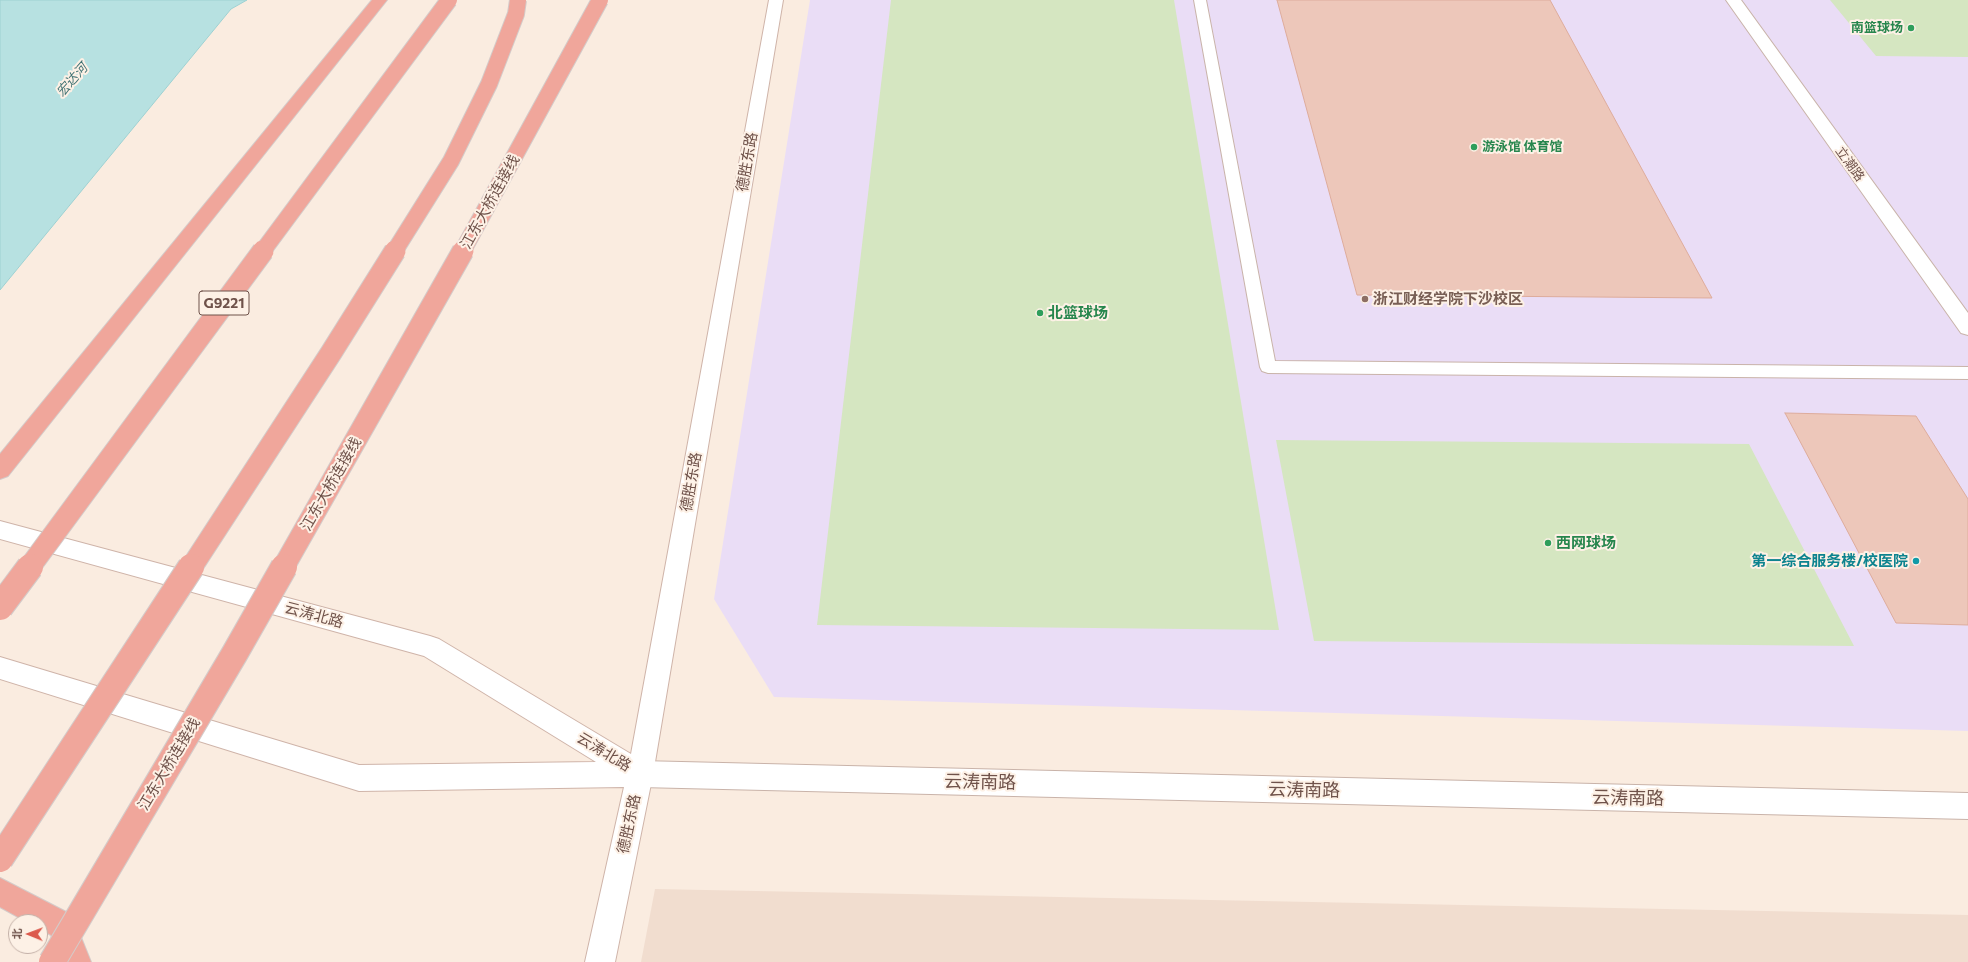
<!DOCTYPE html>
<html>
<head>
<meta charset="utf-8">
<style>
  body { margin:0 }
  #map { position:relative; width:1968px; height:962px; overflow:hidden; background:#faece0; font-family:Commissioner,"Noto Sans SC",sans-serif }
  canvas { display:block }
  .north { position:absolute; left:8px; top:914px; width:40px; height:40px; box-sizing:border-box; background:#fdf1e6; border:1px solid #c4b1a8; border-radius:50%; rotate:271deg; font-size:11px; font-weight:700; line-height:16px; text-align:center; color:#6f524a }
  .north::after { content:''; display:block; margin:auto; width:14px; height:18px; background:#dc5a4d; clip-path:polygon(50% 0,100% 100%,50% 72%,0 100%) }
</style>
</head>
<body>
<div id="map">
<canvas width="1968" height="962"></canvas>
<div class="north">北</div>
</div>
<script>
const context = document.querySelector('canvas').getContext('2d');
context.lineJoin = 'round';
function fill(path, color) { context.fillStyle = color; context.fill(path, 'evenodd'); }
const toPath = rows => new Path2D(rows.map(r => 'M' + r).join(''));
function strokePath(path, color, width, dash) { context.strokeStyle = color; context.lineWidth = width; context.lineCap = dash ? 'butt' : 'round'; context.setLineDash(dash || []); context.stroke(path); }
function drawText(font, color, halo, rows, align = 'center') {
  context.font = font + ' Commissioner,"Noto Sans SC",sans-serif'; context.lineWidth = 4; context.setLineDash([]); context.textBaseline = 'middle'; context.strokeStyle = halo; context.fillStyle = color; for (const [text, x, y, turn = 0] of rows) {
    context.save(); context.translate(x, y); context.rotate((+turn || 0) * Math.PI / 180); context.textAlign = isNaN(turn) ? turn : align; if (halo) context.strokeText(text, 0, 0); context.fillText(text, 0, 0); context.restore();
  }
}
const residential = toPath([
  [655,889,1968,915,1968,962,641,962]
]);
const education = toPath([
  [810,0,1968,0,1968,731,774,697,714,599]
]);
const green = toPath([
  [891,0,1174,0,1279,630,817,625],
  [1830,0,1968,0,1968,57,1876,56],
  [1276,440,1749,444,1854,646,1314,641]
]);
const water = toPath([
  [0,0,247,0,231,9,0,290,0,0]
]);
const building = toPath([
  [1277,0,1550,0,1712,298,1357,295,1277,0],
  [1785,413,1916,416,1968,499,1968,625,1896,623,1785,413]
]);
const lane = toPath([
  [1194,0,1206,0,1275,361,1968,367,1968,379,1268,373,1262,371,1260,367,1194,0]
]);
const street = toPath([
  [1726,0,1741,0,1968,313,1968,335,1961,333,1726,0],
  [640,761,1968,793,1968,819,640,787,631,783,627,774,631,765,640,761]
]);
const secondary = toPath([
  [769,0,783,0,653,774,615,962,585,962,624,787,359,791,0,679,0,657,359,765,596,762,424,656,0,539,0,521,430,636,439,639,631,754,769,0]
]);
const highway = toPath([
  [372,0,387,0,8,476,0,479,0,454,372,0],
  [0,878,72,915,91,962,61,962,51,935,40,929,40,922,27,922,0,907,0,878]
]);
const highwayBridgeFar2 = toPath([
  [262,252,449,0],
  [394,252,451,161,489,84,516,14,518,0],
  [462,252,600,0]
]);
const highwayBridgeFar1 = toPath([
  [29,568,263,251],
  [191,568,331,353,395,251],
  [283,568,463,251]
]);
const highwayBridge = toPath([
  [0,607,30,567],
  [0,859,191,567],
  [52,962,235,653,284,567]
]);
const markers = [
  [1911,28,4,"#2e9e5b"],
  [1474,147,4,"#2e9e5b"],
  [1365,299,4,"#8d6e63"],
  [1040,313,4,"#2e9e5b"],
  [1548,543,4,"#2e9e5b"],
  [1916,561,4,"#0f9aa8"]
];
const farLeisurenames = [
  ["南篮球场",1903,28],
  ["游泳馆 体育馆",1482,147,"left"]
];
const farWaternames = [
  ["宏达河",72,80,-48]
];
const farStreetnames = [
  ["立潮路",1850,164,54]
];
const shields = [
  [224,303,50]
];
const shieldNames = [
  ["G9221",224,303]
];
const streetNames = [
  ["德胜东路",747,162,-80],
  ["江东大桥连接线",490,202,-61],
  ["德胜东路",691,482,-80],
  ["江东大桥连接线",331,484,-60],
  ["云涛北路",314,615,15],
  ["云涛北路",604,752,31],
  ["江东大桥连接线",169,764,-59],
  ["德胜东路",629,824,-78]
];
const educationNames = [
  ["浙江财经学院下沙校区",1373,299]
];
const leisureNames = [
  ["北篮球场",1048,313],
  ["西网球场",1556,543]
];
const cultureNames = [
  ["第一综合服务楼/校医院",1908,561]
];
const nearStreetnames = [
  ["云涛南路",980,782,1],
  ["云涛南路",1304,790,1],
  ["云涛南路",1628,798,1]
];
fill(residential, '#f1ddcf');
fill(education, '#eaddf6');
fill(green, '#d5e6c1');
fill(water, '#b7e1e1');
strokePath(water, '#9ed1d2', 1);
fill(building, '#edc7ba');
strokePath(building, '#deac9c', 1);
strokePath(lane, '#c9b3a9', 2);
strokePath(street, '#c9b3a9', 2);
strokePath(secondary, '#cfb4a9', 2);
strokePath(highway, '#d4cbc9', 2);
fill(lane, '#fff');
fill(street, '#fff');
fill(secondary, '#fff');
fill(highway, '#f0a69b');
strokePath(highwayBridgeFar2, '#d4cbc9', 18, []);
strokePath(highwayBridgeFar1, '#d4cbc9', 23, []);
strokePath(highwayBridge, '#d4cbc9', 28, []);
strokePath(highwayBridgeFar2, '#f0a69b', 16);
strokePath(highwayBridgeFar1, '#f0a69b', 21);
strokePath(highwayBridge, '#f0a69b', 26);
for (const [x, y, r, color] of markers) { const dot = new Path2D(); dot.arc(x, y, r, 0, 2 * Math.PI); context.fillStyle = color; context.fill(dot); strokePath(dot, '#fdf1e6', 1.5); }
drawText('bold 13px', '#27864d', '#fdf1e6', farLeisurenames, 'right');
drawText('italic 13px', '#407273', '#fdf1e6', farWaternames);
drawText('13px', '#6f524a', '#fdf1e6', farStreetnames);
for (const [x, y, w] of shields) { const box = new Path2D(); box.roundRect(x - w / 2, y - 12, w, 24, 3); context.fillStyle = '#fdf1e6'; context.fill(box); strokePath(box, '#6f524a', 1); }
drawText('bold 14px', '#6f524a', null, shieldNames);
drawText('15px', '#6f524a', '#fdf1e6', streetNames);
drawText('bold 15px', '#785e54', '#fdf1e6', educationNames, 'left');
drawText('bold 15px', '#27864d', '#fdf1e6', leisureNames, 'left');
drawText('bold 15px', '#0d838f', '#fdf1e6', cultureNames, 'right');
drawText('18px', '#6f524a', '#fdf1e6', nearStreetnames);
</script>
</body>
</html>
